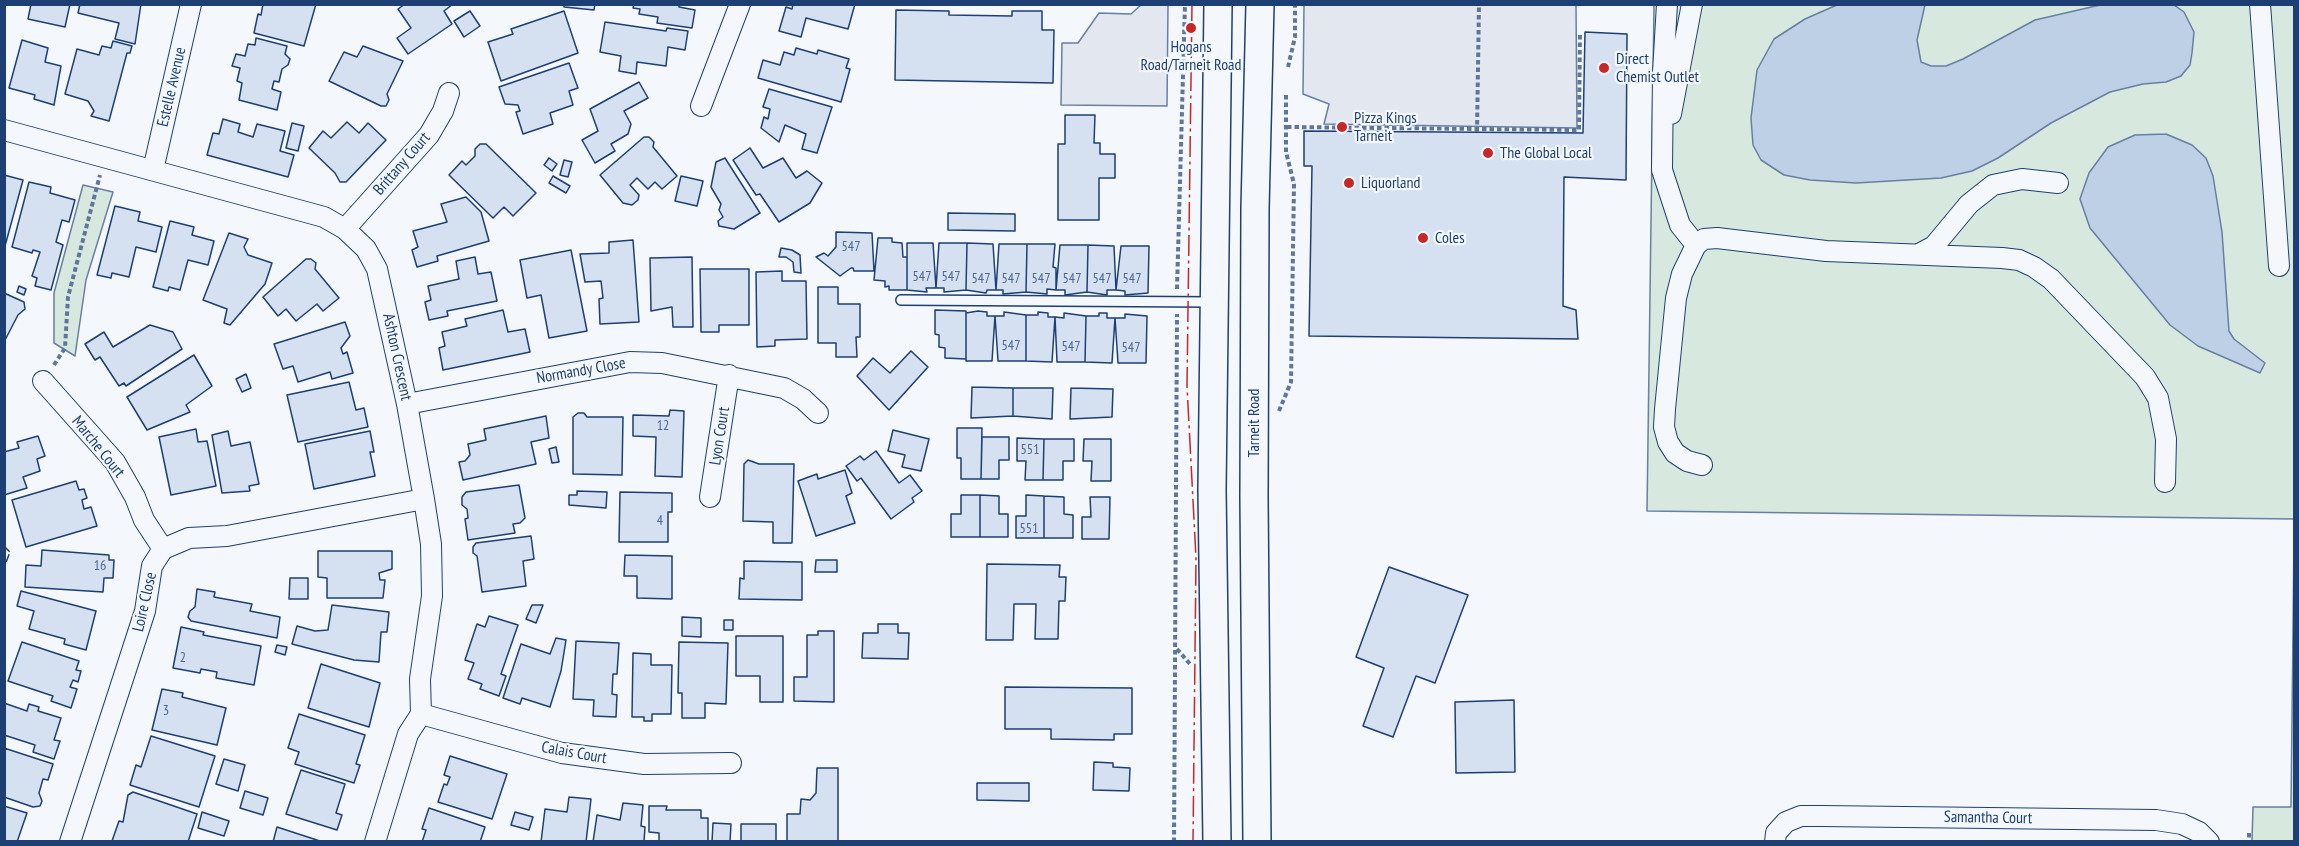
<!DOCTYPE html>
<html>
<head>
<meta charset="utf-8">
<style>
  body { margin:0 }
  #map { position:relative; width:2299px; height:846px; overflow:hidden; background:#f4f7fb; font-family:"PT Sans Narrow",sans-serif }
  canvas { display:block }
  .frame { position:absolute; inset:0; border:6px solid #1d3f73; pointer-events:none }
</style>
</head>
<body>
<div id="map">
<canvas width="2299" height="846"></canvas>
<div class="frame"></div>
</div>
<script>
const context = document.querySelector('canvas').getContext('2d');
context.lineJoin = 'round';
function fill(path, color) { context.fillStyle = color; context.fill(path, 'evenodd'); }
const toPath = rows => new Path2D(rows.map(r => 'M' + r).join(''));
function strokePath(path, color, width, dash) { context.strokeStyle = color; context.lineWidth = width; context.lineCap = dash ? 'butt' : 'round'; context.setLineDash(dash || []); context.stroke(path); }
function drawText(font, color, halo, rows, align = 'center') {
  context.font = font + ' "PT Sans Narrow",sans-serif'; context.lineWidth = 4.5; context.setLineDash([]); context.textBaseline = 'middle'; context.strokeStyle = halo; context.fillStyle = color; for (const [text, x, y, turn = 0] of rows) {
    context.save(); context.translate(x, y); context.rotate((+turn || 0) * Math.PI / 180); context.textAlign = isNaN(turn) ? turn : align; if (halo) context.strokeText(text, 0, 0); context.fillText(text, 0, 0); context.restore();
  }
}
const green = toPath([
  [1654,5,2294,5,2294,519,1647,511,1654,5],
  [83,185,113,192,86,280,75,356,54,343,54,293,83,185],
  [2294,540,2294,841,2252,841,2253,807,2291,807,2294,540]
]);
const parking = toPath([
  [1141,5,1168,5,1167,106,1061,105,1062,43,1078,43,1099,13,1131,14,1141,5],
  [1304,5,1576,5,1577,128,1324,124,1329,104,1303,94,1304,5]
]);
const water = toPath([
  [1839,4,1925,5,1917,40,1921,62,1931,66,1946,66,1963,59,2035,20,2100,5,2174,5,2184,12,2194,32,2192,53,2190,65,2181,76,2166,82,2143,84,2110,92,2051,123,1998,158,1972,171,1941,178,1856,183,1810,180,1784,175,1761,160,1753,145,1751,118,1757,70,1774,39,1805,19,1839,4],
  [2166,134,2192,145,2206,158,2213,176,2222,232,2229,331,2234,339,2265,363,2260,373,2198,346,2170,325,2090,228,2080,199,2089,173,2108,147,2135,135,2166,134]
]);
const building = toPath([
  [31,4,70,4,65,27,28,19,31,4],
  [80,4,141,4,135,44,115,39,119,23,78,13,80,4],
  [263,4,316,4,304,46,254,33,258,14,261,15,263,4],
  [405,4,453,4,444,11,452,24,408,54,397,38,411,28,398,9,405,4],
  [564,4,595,4,594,10,564,7,564,4],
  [634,4,679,4,679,7,695,10,692,28,657,23,658,17,639,14,640,9,633,8,634,4],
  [793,4,855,4,848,29,806,18,801,37,779,31,786,7,792,9,793,4],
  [896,10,949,11,949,15,1012,16,1012,11,1042,11,1042,30,1054,30,1053,83,895,80,896,10],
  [470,11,480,26,464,37,454,21,470,11],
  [564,11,578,53,501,81,488,42,513,34,511,29,564,11],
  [605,22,666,31,667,28,688,31,685,50,668,47,666,66,637,62,636,74,619,71,621,56,600,52,605,22],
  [1585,32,1627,34,1626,180,1564,177,1563,306,1576,310,1578,339,1309,336,1312,166,1304,166,1304,131,1583,133,1585,32],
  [256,38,287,46,285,54,290,59,288,65,282,69,279,82,274,81,272,89,281,92,277,110,239,100,242,83,237,81,240,68,232,66,236,54,245,56,248,44,255,45,256,38],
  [22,40,48,48,45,62,61,66,54,105,34,99,35,95,9,88,22,40],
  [113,41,132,46,130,53,127,53,109,121,91,116,94,111,88,101,65,94,77,49,99,55,102,46,111,48,113,41],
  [363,46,403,61,387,94,389,100,386,106,381,106,329,81,344,52,357,57,363,46],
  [796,48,817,54,818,50,849,59,846,68,850,69,841,102,758,78,763,60,780,65,784,52,794,55,796,48],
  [569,63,578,88,569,91,573,105,550,113,553,124,523,134,516,112,520,111,518,105,505,104,499,87,569,63],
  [639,82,648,98,624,111,631,124,628,134,611,144,615,151,595,163,582,140,598,131,590,109,639,82],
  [769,89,832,107,817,153,802,149,806,134,785,125,779,142,761,128,764,117,768,119,770,109,763,107,769,89],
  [1065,115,1095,115,1094,143,1100,143,1100,154,1115,154,1115,178,1099,178,1099,220,1058,220,1058,144,1065,144,1065,115],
  [223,119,240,124,238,132,253,137,257,124,285,131,280,151,294,155,288,177,207,155,213,133,219,134,223,119],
  [347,122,359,133,368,123,386,140,346,182,340,182,335,173,309,148,323,131,331,138,347,122],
  [292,123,304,126,298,151,286,148,292,123],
  [644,137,649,137,654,142,653,147,677,176,662,189,655,182,648,189,637,178,630,185,639,195,638,200,632,205,623,203,600,175,644,137],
  [480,144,486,144,536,193,513,216,504,207,493,218,449,175,462,161,466,165,475,156,475,149,480,144],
  [750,148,763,168,783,158,796,178,807,171,822,183,810,203,779,222,760,194,756,195,733,160,750,148],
  [549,158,557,164,552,171,544,165,549,158],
  [725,158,760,213,734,229,719,226,718,221,723,217,719,210,721,204,711,187,716,162,725,158],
  [564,160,572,162,568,177,560,175,564,160],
  [4,175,23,180,5,246,4,246,4,175],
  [553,176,570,186,566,193,549,183,553,176],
  [681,176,703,181,697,206,675,201,681,176],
  [29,182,51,187,50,193,75,200,69,222,62,220,56,242,63,245,51,290,35,286,37,278,32,276,40,252,33,250,32,253,12,247,29,182],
  [466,197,481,212,489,241,437,256,438,261,417,267,412,250,418,247,413,231,447,222,441,204,466,197],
  [115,206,140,212,138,221,162,227,156,252,136,247,129,277,112,273,111,278,97,275,115,206],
  [948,213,1015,214,1015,231,948,230,948,213],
  [170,221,194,227,192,235,214,241,208,265,188,260,180,290,169,287,168,291,153,287,170,221],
  [836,232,872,233,874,271,854,271,853,268,851,268,840,276,816,257,824,253,828,256,836,247,836,232],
  [229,233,248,239,244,247,248,255,272,263,265,284,230,325,224,323,227,309,203,300,229,233],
  [878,238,892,238,892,242,902,243,903,257,907,257,907,290,889,290,889,286,885,287,885,281,874,280,878,238],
  [633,240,639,322,600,324,599,299,603,298,601,281,585,282,580,254,609,253,609,242,633,240],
  [907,243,933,243,936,288,926,288,927,292,907,290,907,243],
  [939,243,967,243,966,290,944,292,944,288,936,288,939,243],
  [967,243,993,244,996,290,987,290,986,293,966,290,967,243],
  [999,244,1027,244,1026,292,1003,294,1003,290,996,290,999,244],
  [1027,244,1055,244,1053,267,1056,268,1056,290,1047,289,1047,294,1026,292,1027,244],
  [1060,245,1088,245,1087,292,1065,295,1065,290,1056,290,1060,245],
  [1088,245,1114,246,1116,290,1107,290,1107,295,1087,292,1088,245],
  [1121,246,1149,246,1148,293,1125,295,1125,291,1116,290,1121,246],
  [781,248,792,250,800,255,801,273,794,272,793,262,786,257,779,257,781,248],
  [571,250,587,331,549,338,541,295,527,298,520,260,571,250],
  [475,257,478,274,491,272,497,301,447,311,448,316,429,320,425,302,431,300,428,286,459,279,456,261,475,257],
  [692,257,693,327,673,327,672,307,651,311,650,258,692,257],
  [306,259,311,259,316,263,315,269,339,298,323,311,317,304,296,321,286,309,278,316,263,297,306,259],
  [700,269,749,269,749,325,719,325,719,332,701,332,700,269],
  [782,271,782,281,806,281,807,339,775,340,775,346,757,347,756,272,782,271],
  [19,286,26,289,24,295,17,292,19,286],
  [818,287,838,287,838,304,860,304,860,337,856,337,857,357,836,357,836,343,818,343,818,287],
  [4,293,24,302,25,309,18,315,4,342,4,293],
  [503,310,508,332,525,329,530,352,443,370,439,348,445,346,442,332,467,326,465,319,503,310],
  [935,310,966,311,966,359,945,358,945,348,939,347,939,335,935,334,935,310],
  [978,311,987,312,987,316,995,316,992,361,966,361,966,313,978,311],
  [1004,312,1026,315,1026,361,998,361,995,316,1004,316,1004,312],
  [1038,312,1048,313,1048,317,1055,317,1052,362,1026,361,1026,315,1038,315,1038,312],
  [1064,313,1086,316,1085,362,1057,362,1055,317,1064,318,1064,313],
  [1099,313,1107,313,1107,318,1115,318,1112,363,1085,362,1086,316,1099,316,1099,313],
  [1125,314,1147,316,1146,363,1118,363,1115,318,1125,318,1125,314],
  [345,322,350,336,341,348,343,354,347,352,353,373,332,379,330,372,298,382,293,366,283,369,274,344,345,322],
  [150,325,173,332,182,349,126,386,124,383,119,386,100,357,95,360,85,344,104,332,113,347,150,325],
  [911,351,928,367,889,410,857,376,873,358,890,373,911,351],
  [194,355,212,386,186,405,190,412,147,430,127,397,194,355],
  [246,374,251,388,242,392,236,379,246,374],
  [349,382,356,410,364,408,368,427,298,442,287,395,349,382],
  [972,387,1013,388,1013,416,971,418,972,387],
  [1013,388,1053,388,1052,419,1013,416,1013,388],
  [1071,388,1113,389,1112,417,1070,419,1071,388],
  [670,410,684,411,682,477,655,476,656,437,633,436,633,415,669,416,670,410],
  [578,413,584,413,587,417,623,417,622,475,573,474,573,417,578,413],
  [546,416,549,438,531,442,536,464,463,480,459,462,465,461,470,455,468,444,486,440,484,429,546,416],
  [957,428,982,428,981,479,961,479,961,458,957,458,957,428],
  [196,429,198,442,207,441,216,486,171,495,159,437,196,429],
  [893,430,929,439,921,471,902,467,905,455,888,451,893,430],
  [228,431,231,446,250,442,259,484,249,486,250,491,222,493,212,435,228,431],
  [370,431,374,452,370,452,375,476,314,489,305,444,370,431],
  [38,436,45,456,37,459,40,471,23,477,27,488,4,495,4,452,19,448,17,442,38,436],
  [982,437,1009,437,1009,460,999,460,999,479,981,479,982,437],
  [1017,438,1044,439,1043,480,1025,480,1026,461,1017,461,1017,438],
  [1044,439,1074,439,1074,461,1063,461,1063,480,1043,480,1044,439],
  [1084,439,1111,439,1111,481,1091,481,1092,461,1083,461,1084,439],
  [556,447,559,462,552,463,549,449,556,447],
  [876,451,899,483,910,475,922,491,912,498,914,502,891,519,861,478,857,481,846,466,860,456,864,460,876,451],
  [748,460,759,464,794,464,792,543,773,543,773,522,743,521,744,464,748,460],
  [845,470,852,493,846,496,855,523,816,536,798,481,817,474,818,479,845,470],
  [76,481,79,490,84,489,87,498,82,500,84,509,91,507,97,526,26,547,12,500,76,481],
  [519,485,525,518,520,523,513,524,515,533,468,540,465,519,468,518,467,509,462,505,462,497,466,492,519,485],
  [577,491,607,492,606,508,569,505,569,495,577,495,577,491],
  [620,492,672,493,672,512,668,512,668,542,619,542,620,492],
  [961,495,980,495,980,537,951,537,951,514,961,514,961,495],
  [980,495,999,496,999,514,1008,514,1008,537,980,537,980,495],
  [1026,495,1044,496,1044,538,1016,538,1016,516,1026,516,1026,495],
  [1044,496,1064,497,1064,514,1073,515,1073,538,1044,538,1044,496],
  [1090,497,1110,497,1109,539,1082,539,1082,517,1091,517,1090,497],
  [531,536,534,559,523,561,526,586,482,592,477,556,473,553,473,547,476,543,531,536],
  [42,550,109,555,109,560,114,560,113,578,104,578,103,592,25,587,26,565,41,566,42,550],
  [318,551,392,551,392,569,379,573,380,580,385,580,383,598,327,598,327,578,318,577,318,551],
  [625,555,672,556,672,599,637,598,637,576,624,576,625,555],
  [816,560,837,560,837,572,815,572,816,560],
  [744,561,802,562,802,600,739,599,740,578,744,579,744,561],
  [987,564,1060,565,1059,577,1066,577,1065,601,1059,601,1058,639,1035,639,1036,604,1014,604,1013,640,986,640,987,564],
  [1389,567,1468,595,1435,683,1416,676,1393,737,1363,726,1384,668,1356,657,1389,567],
  [290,578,308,578,308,599,289,599,290,578],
  [197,589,215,592,214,597,252,604,250,611,280,617,277,638,191,621,188,617,190,611,195,607,197,589],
  [21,591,96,611,86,650,64,644,65,639,29,629,34,611,17,606,21,591],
  [332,605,389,612,387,632,381,632,379,662,354,660,292,644,297,626,315,631,328,630,332,605],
  [532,605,543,605,536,623,526,619,532,605],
  [489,616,518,625,501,674,506,676,499,696,480,689,482,684,468,679,474,663,465,660,477,624,485,627,489,616],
  [682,617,701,618,701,637,682,636,682,617],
  [724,620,733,620,733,630,724,630,724,620],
  [878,624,898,624,898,633,909,633,908,659,862,658,863,633,878,633,878,624],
  [181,627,204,632,203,635,261,646,254,685,216,678,217,672,201,669,200,673,173,668,181,627],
  [818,631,834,631,834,702,794,701,794,677,807,677,807,635,818,635,818,631],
  [736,636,783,636,783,702,760,702,760,676,736,676,736,636],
  [556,638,566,640,561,671,550,707,522,698,520,704,503,698,521,644,550,654,556,638],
  [576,641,619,643,617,674,613,674,612,694,617,695,616,717,593,716,594,700,573,699,576,641],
  [22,642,79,661,76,670,81,671,78,682,73,680,70,687,77,689,71,708,51,701,53,696,8,681,22,642],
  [679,642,728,643,726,704,705,703,705,718,682,718,682,693,678,693,679,642],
  [277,645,287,647,285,655,275,652,277,645],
  [633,653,651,654,651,665,672,665,671,714,652,714,652,721,644,721,644,717,632,717,633,653],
  [321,664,380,683,369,727,308,708,321,664],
  [1005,687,1132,688,1132,734,1114,734,1114,740,1051,739,1051,729,1005,729,1005,687],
  [162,689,183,693,182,697,226,708,217,745,152,730,162,689],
  [1514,700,1515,772,1456,773,1455,702,1514,700],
  [4,703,27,711,29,704,39,707,38,711,61,718,54,740,60,741,54,759,33,752,35,745,4,735,4,703],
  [299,714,365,735,356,764,360,765,354,783,295,764,299,752,288,748,299,714],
  [151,736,215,756,199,807,130,785,136,765,141,767,151,736],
  [4,748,53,764,48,780,43,779,39,793,42,801,40,806,33,807,4,797,4,748],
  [450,756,507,774,492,819,438,802,444,784,447,785,450,777,444,775,450,756],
  [224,759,245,765,238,791,216,784,224,759],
  [1094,762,1113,763,1113,767,1130,768,1129,791,1093,790,1094,762],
  [817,768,838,768,838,842,787,842,787,814,800,814,801,799,810,800,816,793,817,768],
  [301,770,345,784,336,813,342,815,337,830,286,814,301,770],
  [977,783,1029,783,1029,801,977,800,977,783],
  [245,791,268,798,263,815,240,808,245,791],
  [133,792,197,814,188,842,112,841,119,821,123,822,128,795,133,792],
  [569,797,591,799,586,842,541,842,545,809,567,812,569,797],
  [623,803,643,805,641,826,645,827,644,842,593,842,597,815,620,820,623,803],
  [4,806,27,813,17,842,4,842,4,806],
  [649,806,667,806,666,810,701,810,701,818,708,818,708,842,659,842,659,833,649,832,649,806],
  [429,808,485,827,480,842,422,842,426,830,422,829,429,808],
  [202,812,229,821,224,836,198,828,202,812],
  [515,812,533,817,529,830,511,825,515,812],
  [713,823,731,824,730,842,712,842,713,823],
  [741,824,776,824,776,842,741,842,741,824],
  [277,827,323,842,273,842,277,827]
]);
const path = toPath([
  [1288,67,1295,37,1295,4],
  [1287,127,1579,130,1580,32],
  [1477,132,1479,4],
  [1177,289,1185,4],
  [54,365,65,348,68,297,100,175],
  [1279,411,1291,382,1294,184,1286,152,1286,94],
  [1177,649,1190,664],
  [2249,833,2249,842],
  [1174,842,1177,314]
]);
const service = toPath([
  [901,300,1212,302]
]);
const minor = toPath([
  [1667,4,1663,72,1662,170,1680,225,1696,245],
  [2260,4,2279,266],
  [701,106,740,4],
  [1671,114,1692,4],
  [4,130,324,217,345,229,366,249,377,269,407,404,424,499,431,544,432,596,420,679,421,714,408,734,375,842],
  [153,170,191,4],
  [345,229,429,135,443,111,449,93],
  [1919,254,1934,246,1969,204,1993,185,2022,179,2058,183],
  [43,381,115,462,135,497,144,520,163,549],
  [407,404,630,362,662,363,784,388,803,399,818,413],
  [1702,465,1687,461,1675,453,1668,442,1664,427,1665,409,1676,298,1682,274,1696,245,1704,239,1717,238,1826,251,2002,258,2019,260,2034,267,2051,279,2145,377,2158,398,2166,439,2165,482],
  [710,497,729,375],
  [421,714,562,753,644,764,731,763],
  [70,842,145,611,152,566,163,549,189,538,227,536,424,499],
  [1775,842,1776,833,1786,822,1801,816,1821,816,2156,820,2182,824,2199,832,2209,842]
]);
const secondary = toPath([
  [1217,842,1212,490,1218,4],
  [1257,842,1254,497,1255,209,1260,4]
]);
const fence = toPath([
  [4,546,10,552,4,568]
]);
const power = toPath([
  [1192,4,1187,386,1196,558,1193,842]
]);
const markers = [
  [1191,28,6,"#c62828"],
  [1604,68,6,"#c62828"],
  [1342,127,6,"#c62828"],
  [1488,153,6,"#c62828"],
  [1349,183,6,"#c62828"],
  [1423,238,6,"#c62828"]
];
const numberNames = [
  ["547",851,247],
  ["547",922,277],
  ["547",951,277],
  ["547",981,279],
  ["547",1011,279],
  ["547",1041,279],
  ["547",1072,279],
  ["547",1102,279],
  ["547",1132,279],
  ["547",1011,346],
  ["547",1071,347],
  ["547",1131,348],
  ["12",663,426],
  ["551",1030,450],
  ["4",660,521],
  ["551",1029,529],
  ["16",100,566],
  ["2",183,658],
  ["3",166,711]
];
const poiNames = [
  ["Hogans",1191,47,"center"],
  ["Road/Tarneit Road",1191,65,"center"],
  ["Direct",1616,59],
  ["Chemist Outlet",1616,77],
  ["Pizza Kings",1354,118],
  ["Tarneit",1354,136],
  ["The Global Local",1500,153],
  ["Liquorland",1361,183],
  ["Coles",1435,238]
];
const streetNames = [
  ["Estelle Avenue",172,87,-77],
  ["Brittany Court",402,164,-49],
  ["Ashton Crescent",397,357,78],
  ["Normandy Close",581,371,-10],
  ["Tarneit Road",1254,423,-90],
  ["Lyon Court",720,436,-81],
  ["Marche Court",98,447,51],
  ["Loire Close",145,602,-77],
  ["Calais Court",574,753,10],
  ["Samantha Court",1988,818,1]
];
fill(green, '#d7e8df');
strokePath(green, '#687fa3', 1.5);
fill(parking, '#e3e8f0');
strokePath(parking, '#687fa3', 1.5);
fill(water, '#bed0e5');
strokePath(water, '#687fa3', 1.5);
fill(building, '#d5e0f0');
strokePath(building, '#1d3f73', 1.5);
strokePath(service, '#1d3f73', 12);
strokePath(minor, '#1d3f73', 22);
strokePath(secondary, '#1d3f73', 30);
strokePath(path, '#5e769c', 4, [4.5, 3]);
strokePath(service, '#f4f7fb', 9);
strokePath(minor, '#f4f7fb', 20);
strokePath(secondary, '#f4f7fb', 27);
strokePath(fence, '#1d3f73', 1.5, [8, 3]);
strokePath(power, '#c62828', 1.5, [21, 4.5, 3, 4.5]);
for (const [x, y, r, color] of markers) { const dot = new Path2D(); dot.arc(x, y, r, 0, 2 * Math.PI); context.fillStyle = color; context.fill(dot); strokePath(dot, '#f4f7fb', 2); }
drawText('14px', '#4b6792', null, numberNames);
drawText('16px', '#1d3f73', '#f4f7fb', poiNames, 'left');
drawText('16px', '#1d3f73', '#f4f7fb', streetNames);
</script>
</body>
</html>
